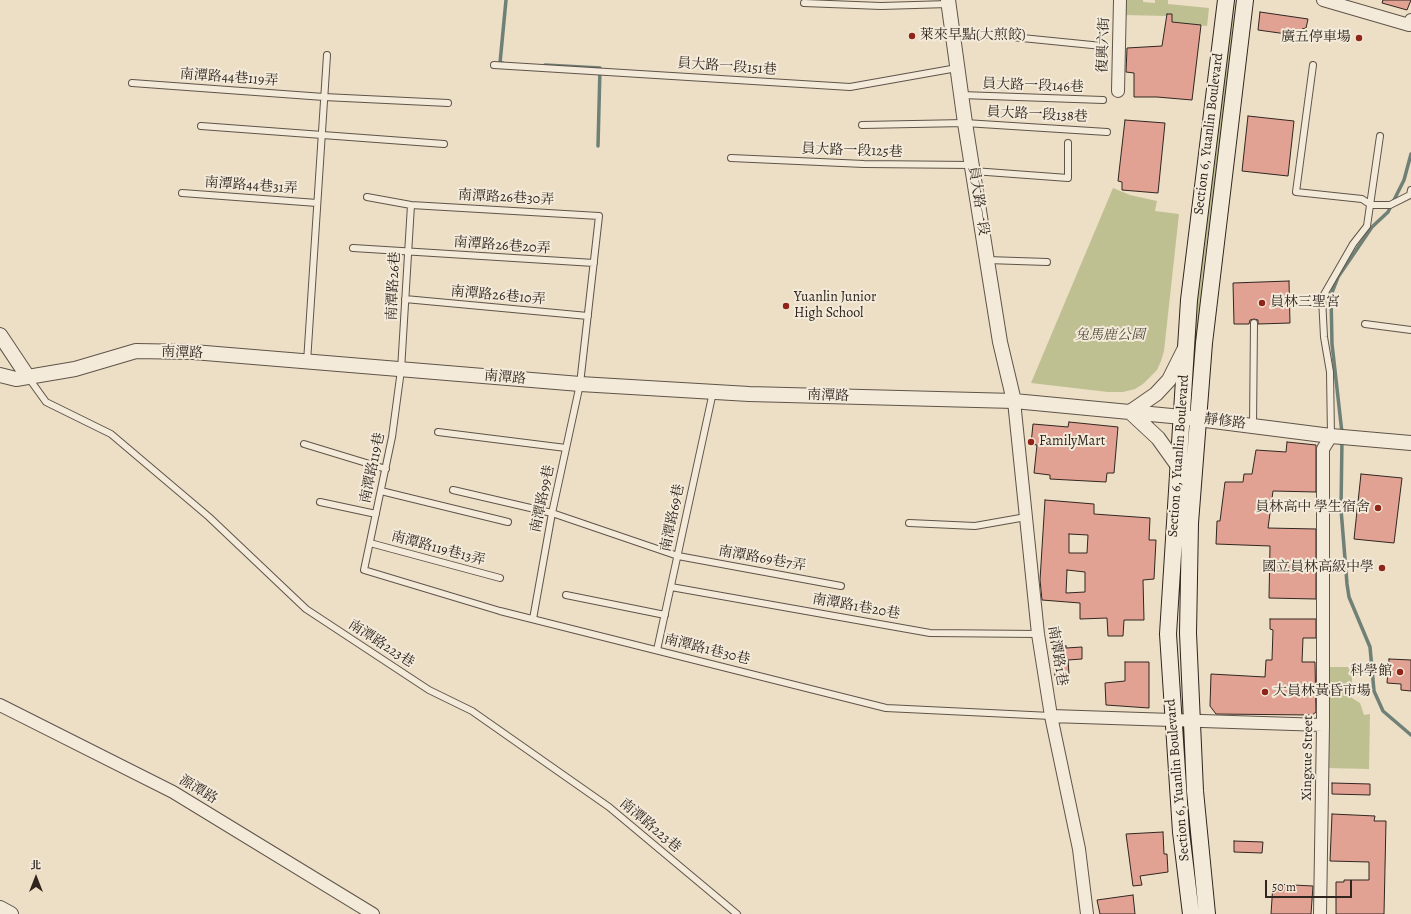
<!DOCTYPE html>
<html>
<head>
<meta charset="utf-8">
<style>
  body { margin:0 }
  #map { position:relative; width:1411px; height:914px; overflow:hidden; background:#eddec6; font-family:Alegreya,"Noto Serif TC",serif }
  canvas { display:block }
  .north { position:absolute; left:16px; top:858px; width:40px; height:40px; -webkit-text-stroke:3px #f3eada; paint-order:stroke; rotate:0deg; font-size:11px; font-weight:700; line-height:16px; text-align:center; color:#30261f }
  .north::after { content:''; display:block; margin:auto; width:14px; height:18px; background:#30261f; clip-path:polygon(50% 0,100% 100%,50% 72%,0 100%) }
  .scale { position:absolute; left:1265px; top:880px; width:87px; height:18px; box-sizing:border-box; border:2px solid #30261f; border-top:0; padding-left:5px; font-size:12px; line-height:14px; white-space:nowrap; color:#30261f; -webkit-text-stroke:3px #f3eada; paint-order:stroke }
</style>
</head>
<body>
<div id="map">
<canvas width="1411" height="914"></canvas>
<div class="north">北</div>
<div class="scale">50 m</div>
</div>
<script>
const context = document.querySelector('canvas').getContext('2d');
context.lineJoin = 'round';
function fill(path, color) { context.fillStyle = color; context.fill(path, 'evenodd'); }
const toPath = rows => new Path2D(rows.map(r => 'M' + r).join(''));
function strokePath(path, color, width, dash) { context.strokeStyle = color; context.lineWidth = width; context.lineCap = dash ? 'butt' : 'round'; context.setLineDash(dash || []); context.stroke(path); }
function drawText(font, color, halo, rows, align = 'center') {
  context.font = font + ' Alegreya,"Noto Serif TC",serif'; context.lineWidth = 4; context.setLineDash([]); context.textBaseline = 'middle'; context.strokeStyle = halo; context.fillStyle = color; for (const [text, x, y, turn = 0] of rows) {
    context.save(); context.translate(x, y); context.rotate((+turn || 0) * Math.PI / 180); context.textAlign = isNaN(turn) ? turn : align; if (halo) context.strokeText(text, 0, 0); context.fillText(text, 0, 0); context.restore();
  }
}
const green = toPath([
  [1125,0,1143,0,1143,2,1155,3,1155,0,1168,0,1168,4,1209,8,1207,26,1167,21,1167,16,1124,15],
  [1235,0,1228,78,1202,281,1198,376,1194,389,1197,287,1233,1],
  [1113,188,1130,195,1157,201,1155,211,1179,214,1164,351,1161,361,1157,370,1143,384,1135,389,1123,392,1108,392,1031,383],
  [1329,667,1352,667,1352,698,1360,703,1364,715,1370,714,1369,769,1326,768]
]);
const stream = toPath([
  [503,63,500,63,506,0],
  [545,65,600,68,598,146],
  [1342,433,1332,344,1331,295,1338,277,1372,227,1388,212,1404,180,1411,154],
  [1342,439,1341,509,1347,584,1349,597,1370,647,1374,691,1383,711,1411,735]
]);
const building = toPath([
  [1383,0,1411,0,1407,10,1382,3,1383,0],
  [1260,12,1308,19,1306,28,1302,29,1301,36,1258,30,1260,12],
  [1167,14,1172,14,1172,22,1201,25,1192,100,1157,97,1134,97,1134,73,1126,72,1127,48,1162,46,1167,14],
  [1248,116,1294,121,1288,176,1242,171,1248,116],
  [1125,120,1165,123,1158,193,1122,190,1122,182,1118,181,1125,120],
  [1289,281,1290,323,1258,324,1258,320,1254,319,1250,320,1249,324,1234,324,1233,283,1289,281],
  [1069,422,1118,427,1114,473,1107,473,1106,482,1050,479,1050,475,1034,473,1037,445,1031,444,1033,424,1068,427,1069,422],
  [1287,442,1316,445,1316,492,1273,491,1268,528,1316,529,1316,599,1269,598,1270,546,1216,544,1217,521,1220,521,1225,482,1243,482,1244,474,1252,474,1256,450,1286,452,1287,442],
  [1361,474,1402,478,1394,543,1354,539,1361,474],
  [1045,500,1094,504,1094,514,1150,518,1149,540,1156,540,1154,579,1143,580,1144,620,1124,620,1123,636,1108,636,1107,618,1080,619,1080,603,1042,600,1040,580,1045,500],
  [1069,534,1088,535,1087,553,1069,553,1069,534],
  [1067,570,1085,572,1085,592,1066,593,1067,570],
  [1270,619,1316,619,1316,638,1303,638,1302,662,1315,662,1316,712,1312,715,1216,714,1210,706,1211,674,1265,677,1266,660,1272,660,1273,630,1270,629,1270,619],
  [1066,646,1066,648,1082,647,1082,659,1068,660,1069,674,1055,676,1052,647,1066,646],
  [1389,659,1411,660,1411,691,1401,690,1401,684,1387,683,1389,659],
  [1125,662,1149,662,1149,708,1106,705,1105,683,1125,681,1125,662],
  [1332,783,1370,784,1370,795,1332,794,1332,783],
  [1332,814,1375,816,1374,821,1386,821,1384,914,1336,914,1336,882,1344,882,1344,880,1369,880,1369,862,1330,861,1332,814],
  [1163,832,1164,854,1167,854,1168,872,1140,876,1142,885,1133,886,1126,834,1163,832],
  [1234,841,1263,842,1262,853,1234,852,1234,841],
  [1273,884,1313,886,1311,914,1271,914,1273,884],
  [1133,895,1135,914,1100,914,1097,900,1133,895]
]);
const service = toPath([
  [804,3,881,6,949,4],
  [952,31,1102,46],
  [494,65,850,87,957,68],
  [1313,65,1296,192,1362,199,1371,205,1390,205,1410,195,1411,190],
  [132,83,324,97,448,103],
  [961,95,1103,100],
  [862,125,965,123,1107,132],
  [201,126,444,144],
  [731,158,864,164,972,165],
  [973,171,1068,178,1068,143],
  [182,193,317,203],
  [367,197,411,205,599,216,580,384,552,513,533,619],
  [411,205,401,370,392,437,364,570,500,611,886,708,1051,716],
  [353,248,594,263],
  [987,260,1047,262],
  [405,299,588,316],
  [1365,324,1411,330],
  [307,362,327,55],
  [28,377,46,402,111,434,209,517,306,609,429,690,472,711,609,807,737,914],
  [1253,426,1254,323],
  [438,432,566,448],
  [1331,436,1330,372,1324,337,1322,298,1353,244,1367,226,1380,136],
  [304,444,386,469],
  [453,490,552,513,678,556,841,586],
  [381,491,508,522],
  [320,502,376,514],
  [909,523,975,526,1026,517],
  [370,543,500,578],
  [671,587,930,633,1038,634],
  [566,595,665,615],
  [657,650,713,392]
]);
const minor = toPath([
  [1323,0,1409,25,1411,20],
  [1118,91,1120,0],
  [1014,401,1038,634,1051,716,1079,849,1087,914],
  [0,705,173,792,373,914],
  [1051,716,1323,725],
  [1320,914,1323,725,1323,449,1331,436]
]);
const tertiary = toPath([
  [948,0,965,123,1000,342,1014,401],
  [0,335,28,377],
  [0,375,16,379,75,369,136,351,193,352,580,384,749,394,1014,401,1182,417,1331,436,1411,443],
  [1178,466,1158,438,1130,412,1156,394,1169,380,1184,350],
  [0,908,11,914]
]);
const secondary = toPath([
  [1191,914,1181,832,1168,634,1189,300,1226,0],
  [1207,914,1195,791,1188,633,1190,523,1204,343,1245,0]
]);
const markers = [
  [912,36,4,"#8f2418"],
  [1359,38,4,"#8f2418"],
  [1262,303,4,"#8f2418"],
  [786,306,4,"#8f2418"],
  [1031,442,4,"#8f2418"],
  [1378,508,4,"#8f2418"],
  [1382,568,4,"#8f2418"],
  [1400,672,4,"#8f2418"],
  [1265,692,4,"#8f2418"]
];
const poiNames = [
  ["萊來早點(大煎餃)",920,36],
  ["廣五停車場",1351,38,"right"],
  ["Yuanlin Junior",794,298],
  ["High School",794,314],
  ["員林三聖宮",1270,303],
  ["FamilyMart",1039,442],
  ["員林高中 學生宿舍",1370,508,"right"],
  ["國立員林高級中學",1374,568,"right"],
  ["科學館",1392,672,"right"],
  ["大員林黃昏市場",1273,692]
];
const streetNames = [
  ["復興六街",1104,45,-88],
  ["員大路一段151巷",727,67,4],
  ["南潭路44巷119弄",229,78,4],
  ["員大路一段146巷",1033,86,2],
  ["員大路一段138巷",1037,115,3],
  ["Section 6, Yuanlin Boulevard",1209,134,-83],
  ["員大路一段125巷",852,151,2],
  ["南潭路44巷31弄",251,186,4],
  ["南潭路26巷30弄",506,198,3],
  ["員大路一段",978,201,81],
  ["南潭路26巷20弄",502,246,4],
  ["南潭路26巷",394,286,-87],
  ["南潭路26巷10弄",498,296,5],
  ["南潭路",182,353,2],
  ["南潭路",505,378,5],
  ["南潭路",828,396,2],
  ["靜修路",1225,422,7],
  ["Section 6, Yuanlin Boulevard",1179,456,-86],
  ["南潭路119巷",373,468,-78],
  ["南潭路99巷",543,499,-78],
  ["南潭路69巷",673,518,-78],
  ["南潭路119巷13弄",438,549,15],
  ["南潭路69巷7弄",762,559,10],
  ["南潭路1巷20巷",856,607,10],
  ["南潭路223巷",381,644,33],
  ["南潭路1巷30巷",707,650,14],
  ["南潭路1巷",1057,656,81],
  ["Xingxue Street",1308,758,-89],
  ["Section 6, Yuanlin Boulevard",1178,780,-95],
  ["源潭路",198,790,31],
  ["南潭路223巷",650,826,40]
];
const parkNames = [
  ["兔馬鹿公園",1110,336]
];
fill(green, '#bec091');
strokePath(stream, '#6f8077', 3.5);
fill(building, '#e1a294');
strokePath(building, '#30261f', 1);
strokePath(service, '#5f5449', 8);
strokePath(minor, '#5f5449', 14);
strokePath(tertiary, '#5f5449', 16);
strokePath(secondary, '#30261f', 18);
strokePath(service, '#f3eada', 6);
strokePath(minor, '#f3eada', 12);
strokePath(tertiary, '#f3eada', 14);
strokePath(secondary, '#f3eada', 16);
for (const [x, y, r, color] of markers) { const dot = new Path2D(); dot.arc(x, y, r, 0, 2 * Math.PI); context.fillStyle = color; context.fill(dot); strokePath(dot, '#f3eada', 1.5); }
drawText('14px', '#30261f', '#f3eada', poiNames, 'left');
drawText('14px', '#30261f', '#f3eada', streetNames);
drawText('italic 14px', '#544c3c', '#f3eada', parkNames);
</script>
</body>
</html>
